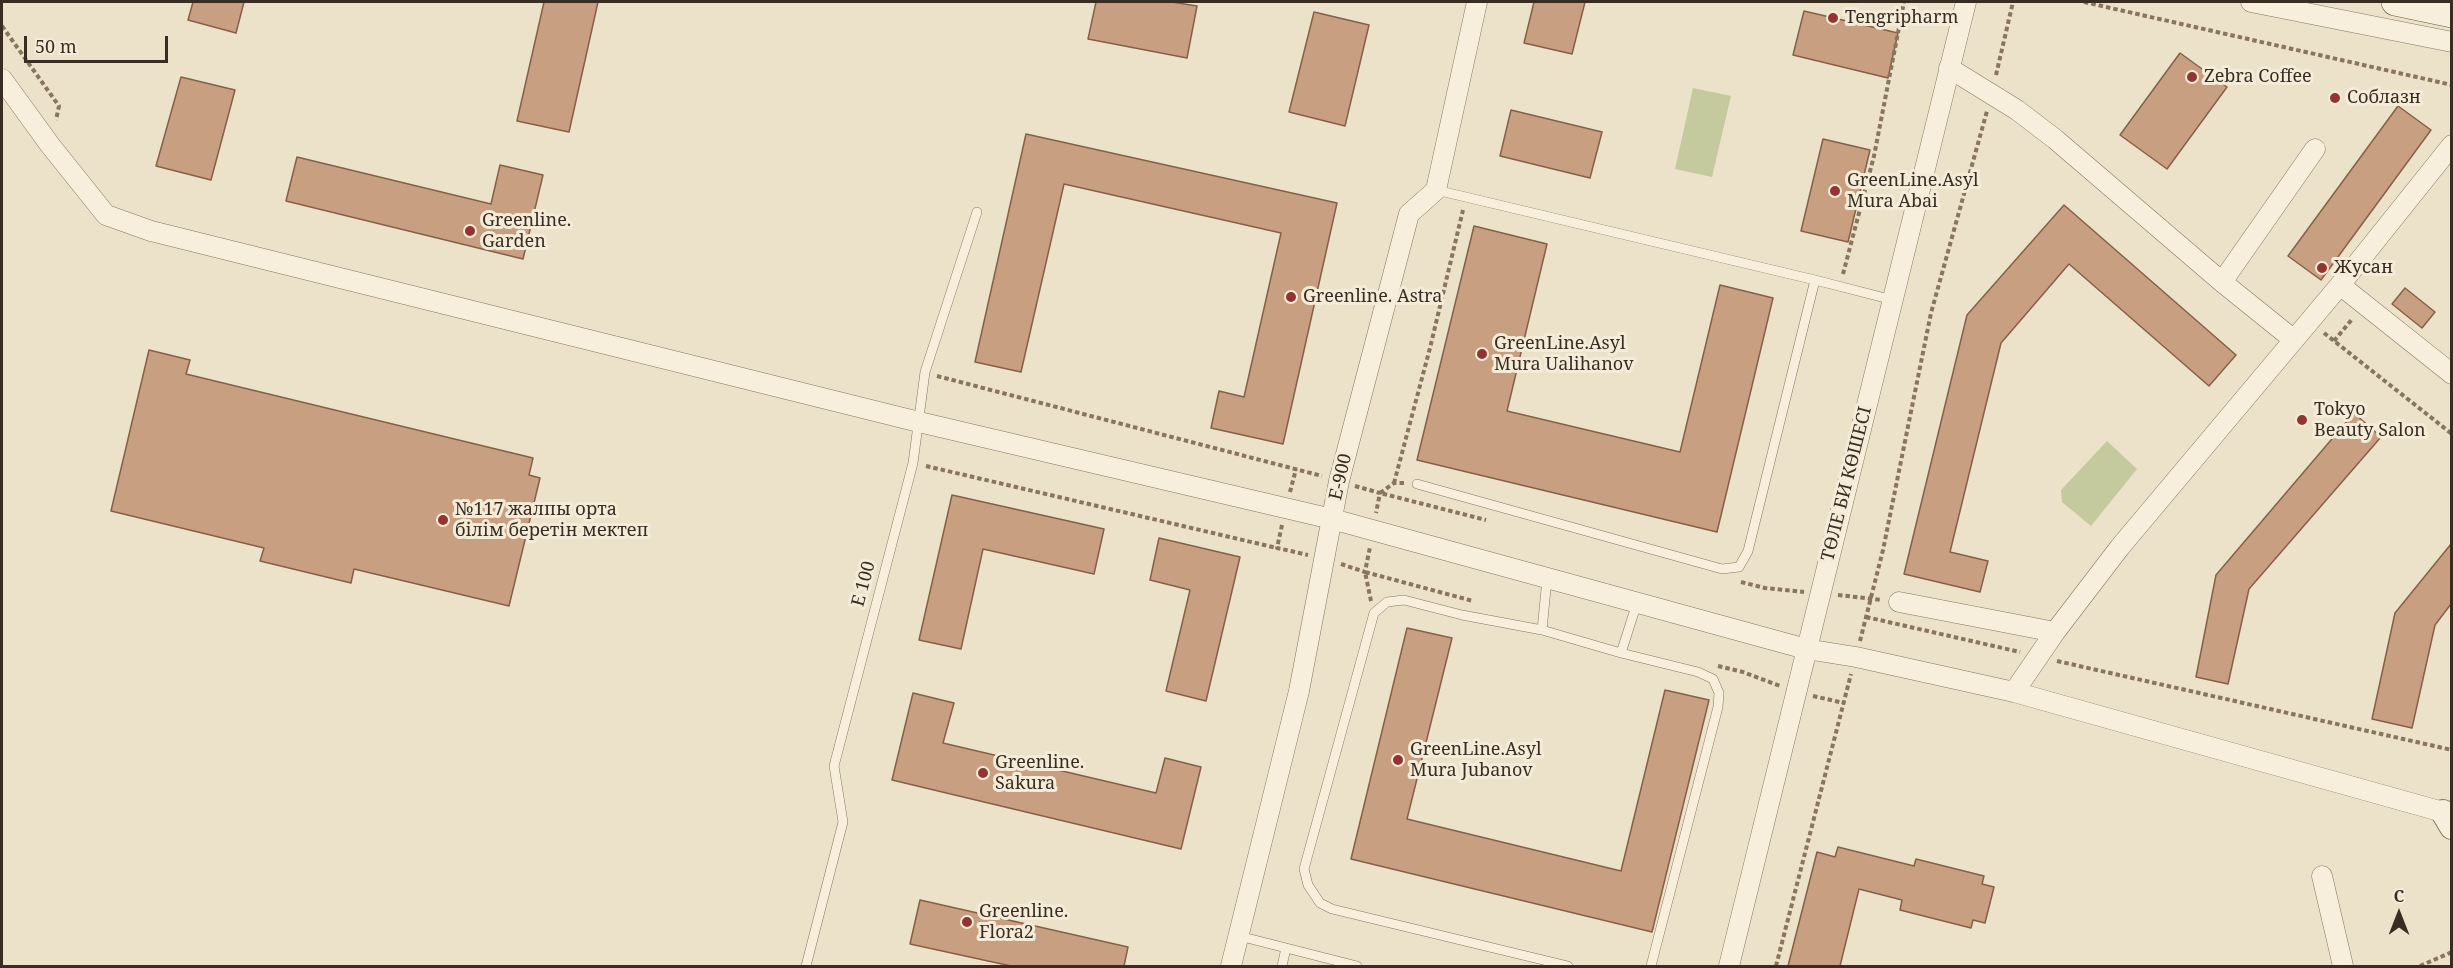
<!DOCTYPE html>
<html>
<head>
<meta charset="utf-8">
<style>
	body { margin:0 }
	#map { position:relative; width:2453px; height:968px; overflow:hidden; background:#ece2c9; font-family:"Noto Serif",serif }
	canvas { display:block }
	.frame { position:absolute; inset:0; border:3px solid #392d21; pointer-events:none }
	.north { position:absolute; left:2369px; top:884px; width:60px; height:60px; -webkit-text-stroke:4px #f4ecd8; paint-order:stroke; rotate:0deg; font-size:16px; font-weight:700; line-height:24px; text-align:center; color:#392d21 }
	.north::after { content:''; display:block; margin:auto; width:21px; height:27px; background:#392d21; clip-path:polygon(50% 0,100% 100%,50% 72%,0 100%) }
	.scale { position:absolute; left:24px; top:36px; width:144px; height:27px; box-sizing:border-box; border:3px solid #392d21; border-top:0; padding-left:8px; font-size:18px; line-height:21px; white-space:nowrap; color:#392d21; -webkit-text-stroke:4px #f4ecd8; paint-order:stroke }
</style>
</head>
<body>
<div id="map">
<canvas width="2453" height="968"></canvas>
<div class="frame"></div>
<div class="north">С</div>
<div class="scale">50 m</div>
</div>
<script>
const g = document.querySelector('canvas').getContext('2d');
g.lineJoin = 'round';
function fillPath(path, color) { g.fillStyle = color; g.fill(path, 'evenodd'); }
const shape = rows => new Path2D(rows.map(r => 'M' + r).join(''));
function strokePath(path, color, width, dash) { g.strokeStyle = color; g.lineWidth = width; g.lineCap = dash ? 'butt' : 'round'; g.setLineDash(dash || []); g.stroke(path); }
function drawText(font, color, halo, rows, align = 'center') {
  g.font = font + ' "Noto Serif",serif'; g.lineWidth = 6; g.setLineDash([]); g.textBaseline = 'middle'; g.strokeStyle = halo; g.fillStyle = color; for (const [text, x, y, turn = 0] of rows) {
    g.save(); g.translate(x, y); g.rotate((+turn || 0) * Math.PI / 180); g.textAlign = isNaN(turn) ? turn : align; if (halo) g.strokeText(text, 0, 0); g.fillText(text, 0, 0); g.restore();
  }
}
const green = shape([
	[1693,88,1731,96,1712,177,1675,169],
	[2107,441,2137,469,2091,526,2062,502,2061,490]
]);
const building = shape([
	[193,2,244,2,236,33,188,20,193,2],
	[544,2,598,2,569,132,517,121,544,2],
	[1096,2,1172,2,1197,6,1187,58,1088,39,1096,2],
	[1534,2,1585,2,1572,54,1524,43,1534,2],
	[1804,11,1898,33,1888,78,1793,55,1804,11],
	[1314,12,1369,25,1345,126,1289,112,1314,12],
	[2180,53,2227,87,2167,169,2120,135,2180,53],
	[181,77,235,90,211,180,156,166,181,77],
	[2398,106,2431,130,2321,280,2288,256,2398,106],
	[1511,110,1602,132,1590,178,1500,156,1511,110],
	[1026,134,1337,203,1283,444,1211,428,1219,391,1244,397,1281,233,1064,184,1021,372,975,362,1026,134],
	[1823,139,1870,150,1848,242,1801,231,1823,139],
	[297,157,491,204,500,165,543,175,523,259,286,201,297,157],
	[2064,205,2236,355,2209,386,2069,264,2001,343,1950,552,1988,561,1980,592,1904,574,1967,315,2064,205],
	[1474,226,1547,244,1507,411,1680,452,1720,285,1773,298,1717,532,1417,460,1474,226],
	[2405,288,2435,312,2422,328,2392,304,2405,288],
	[149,350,190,360,186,374,533,458,529,475,540,478,509,606,354,569,351,583,260,561,264,548,111,511,149,350],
	[2354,413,2381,437,2249,589,2228,684,2196,677,2216,575,2354,413],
	[952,495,1104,529,1094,574,983,549,961,649,919,640,952,495],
	[1159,538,1240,557,1206,701,1166,691,1190,590,1150,580,1159,538],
	[2451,544,2451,604,2435,625,2412,728,2372,719,2395,613,2451,544],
	[1407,628,1452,638,1407,819,1621,871,1665,690,1709,700,1652,932,1351,859,1407,628],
	[913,693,954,703,943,743,1156,793,1165,758,1201,767,1181,849,892,780,913,693],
	[1838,847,1914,866,1916,859,1984,876,1982,884,1994,887,1985,923,1973,920,1971,928,1900,910,1902,900,1859,889,1840,966,1788,966,1817,852,1835,857,1838,847],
	[920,900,1128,947,1124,966,1011,966,910,944,920,900]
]);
const path = shape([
	[2084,2,2452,85],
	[2,26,59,106,56,120],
	[1996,75,2013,2],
	[1843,274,1874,156,1904,2],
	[2324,333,2452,434],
	[2334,341,2353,318],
	[937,376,1322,476],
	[926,466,1277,548],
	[1394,483,1430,348,1463,210],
	[1404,483,1394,483,1380,493,1486,520],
	[1355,486,1380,493,1376,513],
	[1290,492,1296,469],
	[1282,525,1277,548,1308,555],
	[1341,564,1365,572,1370,547],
	[1741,582,1765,588,1804,592],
	[1838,595,1882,600],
	[1371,601,1365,572,1473,601],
	[1866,617,2020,652],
	[1860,641,1883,550,1931,313,1987,111],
	[2057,661,2452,750],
	[1718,666,1743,672,1780,686],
	[1813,696,1844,703],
	[1776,966,1851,674],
	[2420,966,2452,952]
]);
const service = shape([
	[1436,190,1815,280,1893,300],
	[1417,484,1722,569,1739,567,1748,551,1815,280],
	[1542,630,1547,579],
	[1621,653,1637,603],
	[1239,936,1357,966],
	[806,966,843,822,834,766,913,463,925,372,977,212],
	[1282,966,1286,948],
	[1568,966,1332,909,1320,903,1308,885,1304,869,1374,613,1387,602,1404,600,1462,615,1542,630,1621,653,1698,672,1713,679,1719,693,1718,707,1651,966]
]);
const minor = shape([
	[2251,2,2452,42],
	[1949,68,2017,110,2055,139,2222,282,2294,340],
	[2,79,50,145,106,215,151,231,919,422,1332,519,1806,649,1856,657,2014,692,2443,812,2452,817],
	[2222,282,2315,149],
	[2340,285,2452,374],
	[1899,602,2055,632],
	[2014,692,2055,632,2120,547,2340,285,2452,145],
	[2322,876,2343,966],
	[1231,966,1299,691,1339,481,1409,214,1436,190,1477,2],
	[1729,966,1966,2]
]);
const tertiary = shape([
	[2443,812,2452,827]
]);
const secondary = shape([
	[2395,2,2452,14]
]);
const markers = [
	[1833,18,6,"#933432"],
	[2192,77,6,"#933432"],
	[2335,98,6,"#933432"],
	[1835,191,6,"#933432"],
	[470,231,6,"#933432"],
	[2322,268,6,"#933432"],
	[1291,297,6,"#933432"],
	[1482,354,6,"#933432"],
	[2302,420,6,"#933432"],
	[443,520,6,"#933432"],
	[1398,760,6,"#933432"],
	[983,773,6,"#933432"],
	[967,922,6,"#933432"]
];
const poiNames = [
	["Tengripharm",1845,18],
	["Zebra Coffee",2204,77],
	["Соблазн",2347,98],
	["GreenLine.Asyl",1847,181],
	["Mura Abai",1847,202],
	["Greenline.",482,221],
	["Garden",482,242],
	["Жусан",2334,268],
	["Greenline. Astra",1303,297],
	["GreenLine.Asyl",1494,344],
	["Mura Ualihanov",1494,365],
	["Tokyo",2314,410],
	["Beauty Salon",2314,431],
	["№117 жалпы орта",455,510],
	["білім беретін мектеп",455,531],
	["GreenLine.Asyl",1410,750],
	["Mura Jubanov",1410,771],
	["Greenline.",995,763],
	["Sakura",995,784],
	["Greenline.",979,912],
	["Flora2",979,933]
];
const streetNames = [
	["E-900",1341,477,-77],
	["ТӨЛЕ БИ КӨШЕСІ",1847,484,-76],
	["E 100",864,584,-75]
];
fillPath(green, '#c4ca9d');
fillPath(building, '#c8a081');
strokePath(building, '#856046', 1.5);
strokePath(service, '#87755e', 10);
strokePath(minor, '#87755e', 21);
strokePath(tertiary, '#87755e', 26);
strokePath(secondary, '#695641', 28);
strokePath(path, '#87755e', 4, [4.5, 3]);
strokePath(service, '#f7efdc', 9);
strokePath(minor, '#f7efdc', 20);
strokePath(tertiary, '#f7efdc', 24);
strokePath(secondary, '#f7efdc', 27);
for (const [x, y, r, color] of markers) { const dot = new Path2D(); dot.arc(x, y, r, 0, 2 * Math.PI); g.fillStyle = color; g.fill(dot); strokePath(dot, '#f4ecd8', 2); }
drawText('18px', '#392d21', '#f4ecd8', poiNames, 'left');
drawText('18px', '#392d21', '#f4ecd8', streetNames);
</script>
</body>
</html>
